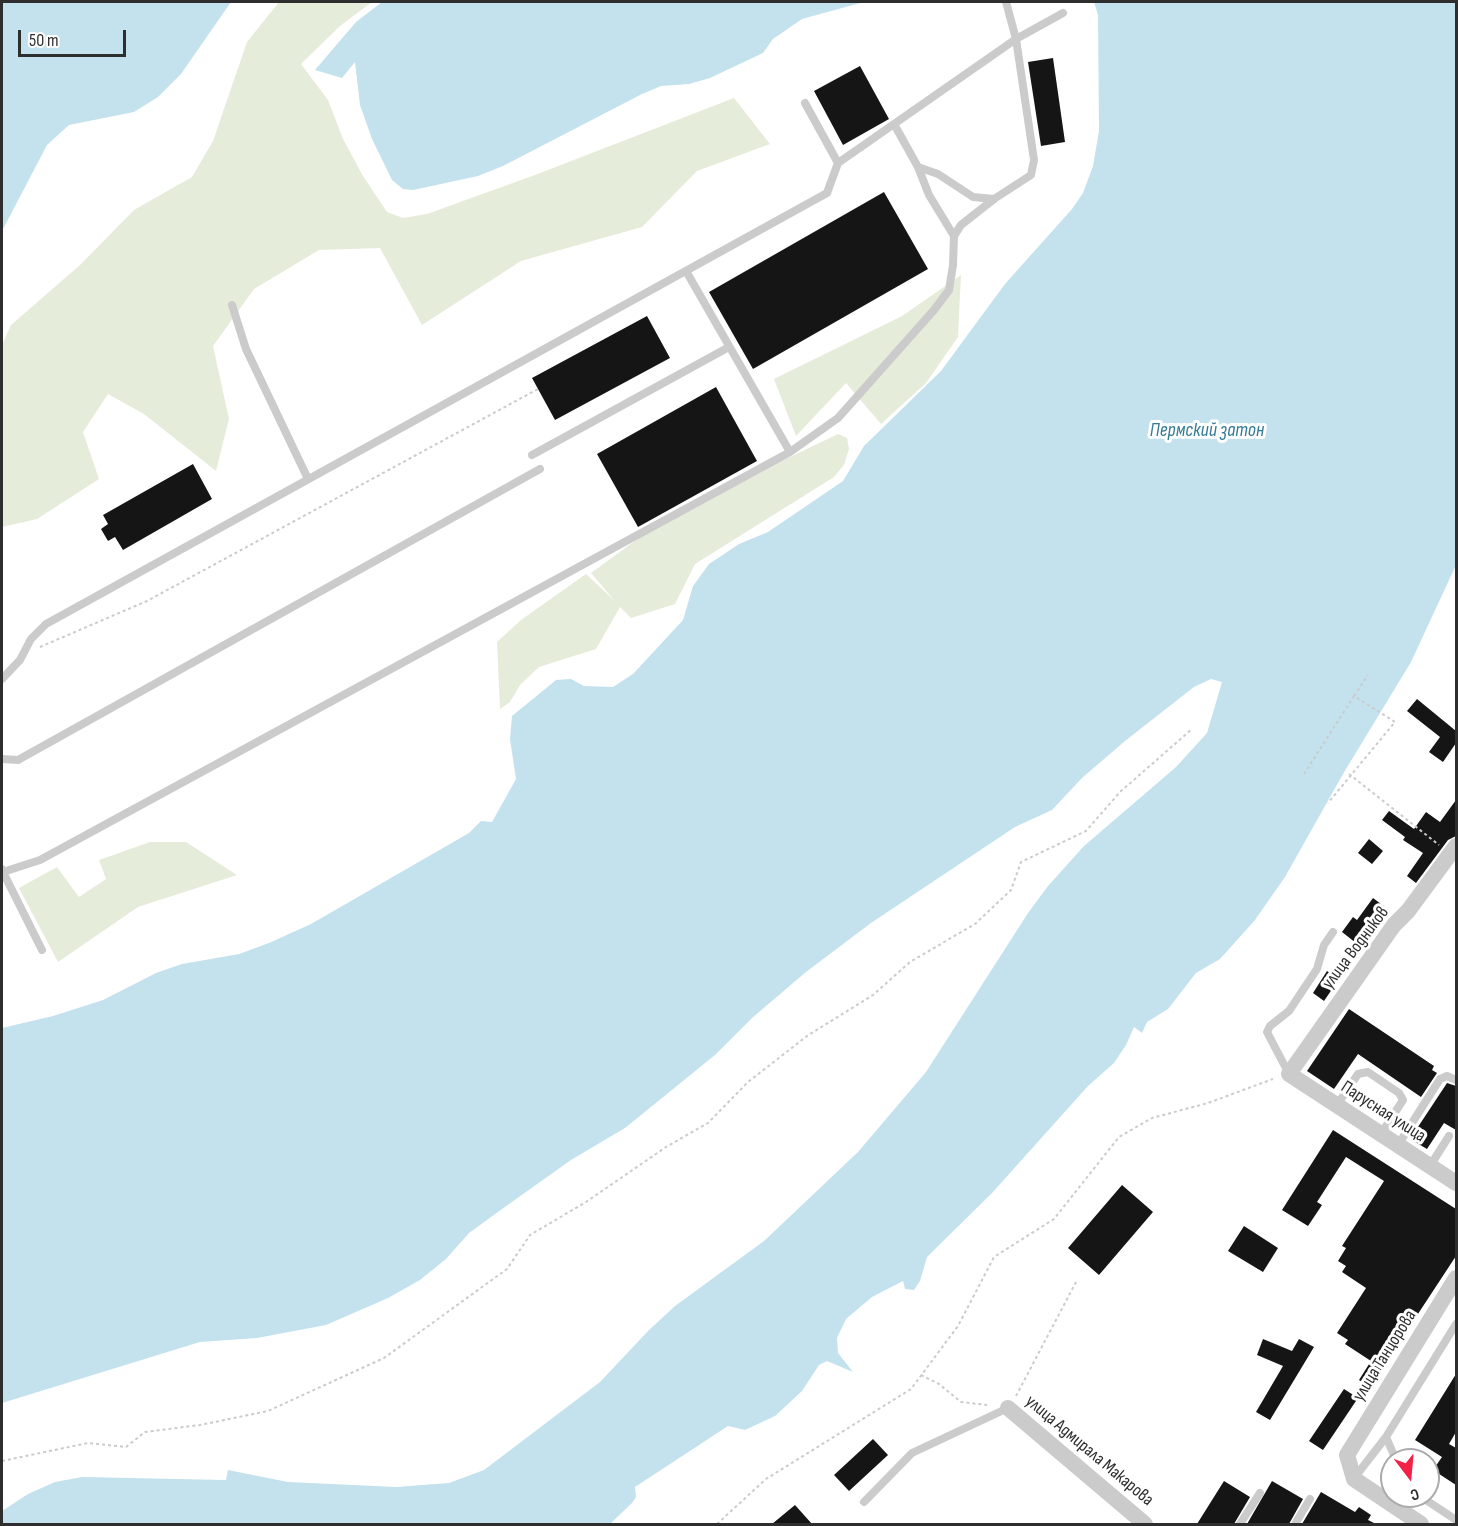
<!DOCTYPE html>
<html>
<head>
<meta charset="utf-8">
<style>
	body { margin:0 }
	#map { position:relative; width:1458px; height:1526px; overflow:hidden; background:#fff; font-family:"Sofia Sans Condensed",sans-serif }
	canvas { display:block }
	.frame { position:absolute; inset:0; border:3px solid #2e2e2e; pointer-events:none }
	.north { position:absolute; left:1380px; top:1448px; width:60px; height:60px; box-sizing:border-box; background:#fff; border:2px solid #ababab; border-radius:50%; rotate:164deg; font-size:16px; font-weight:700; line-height:24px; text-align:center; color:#2e2e2e }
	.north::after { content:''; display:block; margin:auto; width:21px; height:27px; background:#f32147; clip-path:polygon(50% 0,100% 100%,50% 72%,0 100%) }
	.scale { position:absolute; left:18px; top:30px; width:108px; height:27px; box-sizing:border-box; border:3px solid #2e2e2e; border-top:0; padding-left:8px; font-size:18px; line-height:21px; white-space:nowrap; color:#2e2e2e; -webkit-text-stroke:4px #fff; paint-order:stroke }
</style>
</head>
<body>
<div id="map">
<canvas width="1458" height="1526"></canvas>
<div class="frame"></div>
<div class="north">С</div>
<div class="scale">50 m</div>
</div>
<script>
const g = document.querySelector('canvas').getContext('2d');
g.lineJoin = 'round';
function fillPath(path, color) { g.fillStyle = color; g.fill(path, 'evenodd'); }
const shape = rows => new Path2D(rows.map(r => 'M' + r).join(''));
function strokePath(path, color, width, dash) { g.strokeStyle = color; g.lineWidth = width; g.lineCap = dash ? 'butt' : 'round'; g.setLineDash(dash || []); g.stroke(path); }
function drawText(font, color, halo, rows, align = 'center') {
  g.font = font + ' "Sofia Sans Condensed",sans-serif'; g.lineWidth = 6; g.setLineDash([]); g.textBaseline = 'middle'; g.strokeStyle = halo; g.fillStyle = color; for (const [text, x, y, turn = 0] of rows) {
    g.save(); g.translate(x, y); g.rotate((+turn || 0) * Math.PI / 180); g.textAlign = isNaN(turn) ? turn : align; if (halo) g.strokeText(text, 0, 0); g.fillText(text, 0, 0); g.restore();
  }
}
const green = shape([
	[279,2,372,2,340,26,301,64,328,100,343,139,363,176,387,212,403,218,427,214,535,175,734,98,770,144,697,171,642,227,521,261,422,325,380,248,319,250,254,289,213,346,229,419,216,471,144,414,108,394,83,432,99,479,37,519,2,527,2,345,11,325,80,265,134,210,192,177,213,141,247,42],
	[961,275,958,337,926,383,881,424,846,383,796,436,774,379,902,316],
	[838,434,847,438,849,449,844,465,834,477,695,564,675,604,631,618,620,607,596,649,539,667,520,685,510,702,500,709,497,642,521,620,586,574,614,600,591,573,673,513],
	[150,842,186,842,237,875,138,907,58,962,19,888,57,867,79,897,106,879,99,860]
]);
const water = shape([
	[2,2,231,2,181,74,158,97,134,112,69,125,47,145,2,231],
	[382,2,864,2,802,19,773,39,763,53,710,78,689,84,661,86,642,94,503,166,478,176,413,190,403,189,392,180,372,139,360,105,355,62,342,78,315,70,356,22],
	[1094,2,1456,2,1456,565,1411,662,1343,774,1285,877,1255,920,1220,959,1196,973,1168,1009,1147,1022,1142,1033,1134,1027,1126,1045,1114,1063,1088,1086,992,1193,927,1257,920,1281,914,1290,905,1289,903,1281,872,1297,846,1319,837,1338,838,1353,853,1372,827,1361,819,1365,802,1391,775,1416,745,1430,728,1426,635,1487,636,1497,632,1503,610,1524,2,1524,2,1511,28,1494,55,1482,82,1477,226,1480,228,1470,288,1482,396,1487,449,1483,484,1470,600,1382,649,1330,675,1306,764,1241,858,1152,926,1072,1028,913,1048,886,1084,846,1176,767,1207,733,1222,682,1211,679,1194,687,1125,741,1082,778,1052,810,1015,827,871,923,806,972,752,1018,715,1055,625,1128,571,1160,502,1209,469,1233,446,1259,420,1280,388,1298,326,1325,257,1338,200,1342,2,1403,2,1028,53,1016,103,1000,156,973,182,964,239,954,269,943,311,924,469,833,481,821,492,822,516,779,510,739,512,716,556,680,571,679,584,686,613,687,633,674,683,620,693,586,709,564,739,544,768,532,843,481,864,446,941,371,1005,284,1072,209,1083,193,1093,166,1099,131,1098,15]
]);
const building = shape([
	[1053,58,1065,142,1041,146,1028,62],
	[860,66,889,119,843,145,814,91],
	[884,192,928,269,753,369,709,292],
	[647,316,670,358,555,420,532,378],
	[716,387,757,461,638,527,597,454],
	[193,464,212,499,123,550,115,537,108,541,101,529,108,524,103,515],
	[1417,699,1456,731,1456,743,1443,762,1429,752,1440,737,1407,711],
	[1456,800,1456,836,1448,840,1416,883,1407,876,1423,853,1403,840,1405,837,1382,820,1389,811,1414,829,1426,812,1440,822],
	[1369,839,1383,851,1372,864,1358,853],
	[1373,898,1389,910,1377,928,1371,924,1356,943,1342,932,1353,917,1357,920],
	[1327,971,1339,979,1324,1001,1313,993],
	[1349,1009,1434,1066,1432,1070,1437,1073,1421,1097,1358,1054,1334,1089,1307,1071],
	[1447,1083,1456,1086,1456,1130,1444,1123,1427,1149,1410,1139],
	[1333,1130,1456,1209,1456,1256,1370,1387,1359,1380,1371,1361,1345,1344,1348,1340,1337,1333,1366,1288,1342,1272,1346,1266,1338,1261,1346,1248,1342,1246,1384,1181,1346,1157,1317,1202,1322,1205,1308,1226,1282,1210],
	[1122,1185,1153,1212,1099,1275,1068,1248],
	[1244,1226,1278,1248,1263,1272,1228,1251],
	[1263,1339,1292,1351,1299,1339,1314,1347,1270,1420,1256,1412,1283,1366,1257,1355],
	[1456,1374,1456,1432,1449,1444,1456,1448,1456,1485,1433,1470,1442,1457,1415,1440],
	[1344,1389,1358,1398,1323,1450,1309,1441],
	[873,1439,888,1455,849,1491,834,1475],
	[1224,1481,1250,1497,1234,1524,1197,1524],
	[1272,1481,1303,1499,1289,1524,1247,1524],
	[1321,1492,1355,1512,1359,1507,1371,1515,1368,1520,1376,1524,1302,1524],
	[795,1505,812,1524,772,1524]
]);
const path = shape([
	[40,647,147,601,538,389],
	[1354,696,1368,675],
	[1304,774,1354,696,1395,722,1328,803],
	[1349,774,1439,845],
	[921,1375,939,1384,961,1402,987,1405],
	[1016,1396,1076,1282],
	[2,1461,88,1443,126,1447,145,1432,200,1425,268,1411,384,1358,507,1269,530,1235,586,1202,666,1147,708,1123,748,1082,807,1036,873,995,910,962,975,924,1011,890,1021,862,1086,831,1120,792,1192,729],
	[717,1524,766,1479,911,1389,958,1326,994,1257,1054,1219,1119,1137,1152,1118,1208,1103,1273,1079]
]);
const service = shape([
	[805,103,838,163],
	[894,124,918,167,929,195,954,236],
	[918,167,938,174,973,197,994,199],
	[686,271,790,452],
	[232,305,246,349,308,479],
	[532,455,729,347],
	[2,679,20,660,31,639,46,624,827,193,838,163,1016,39,1063,13],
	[2,759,18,760,540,469],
	[2,869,3,872,40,860,790,452,838,418,934,310,949,290,953,265,954,236,961,225,994,199,1031,175,1034,160,1016,39,1006,2],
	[3,872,42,950],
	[1289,1074,1267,1032,1270,1026,1289,1011,1317,969,1324,945,1333,932],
	[1337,1105,1358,1074,1368,1072,1399,1093,1403,1100,1381,1134],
	[1398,1145,1440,1079,1447,1076,1456,1080],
	[1430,1166,1449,1136],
	[1396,1460,1386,1437,1456,1324],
	[1355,1477,1386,1437],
	[1420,1496,1456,1520],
	[864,1502,912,1453,1008,1408],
	[1240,1524,1260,1493],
	[1295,1524,1310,1499]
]);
const minor = shape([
	[1456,846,1408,911,1394,925,1289,1074,1456,1183],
	[1008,1408,1145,1524],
	[1421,1524,1354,1479,1347,1455,1456,1278]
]);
const streetNames = [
	["улица Водников",1356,948,-53],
	["Парусная улица",1383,1112,33],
	["улица Танцорова",1385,1356,-58],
	["улица Адмирала Макарова",1089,1451,40]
];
const waterNames = [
	["Пермский затон",1207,431]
];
fillPath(green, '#e6ecda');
fillPath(water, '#c4e2ee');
fillPath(building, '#151515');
strokePath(path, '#cbcbcb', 2, [3, 3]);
strokePath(service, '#cbcbcb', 8);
strokePath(minor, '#cbcbcb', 16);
drawText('18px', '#2e2e2e', '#fff', streetNames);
drawText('italic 20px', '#357b96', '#fff', waterNames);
</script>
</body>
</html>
